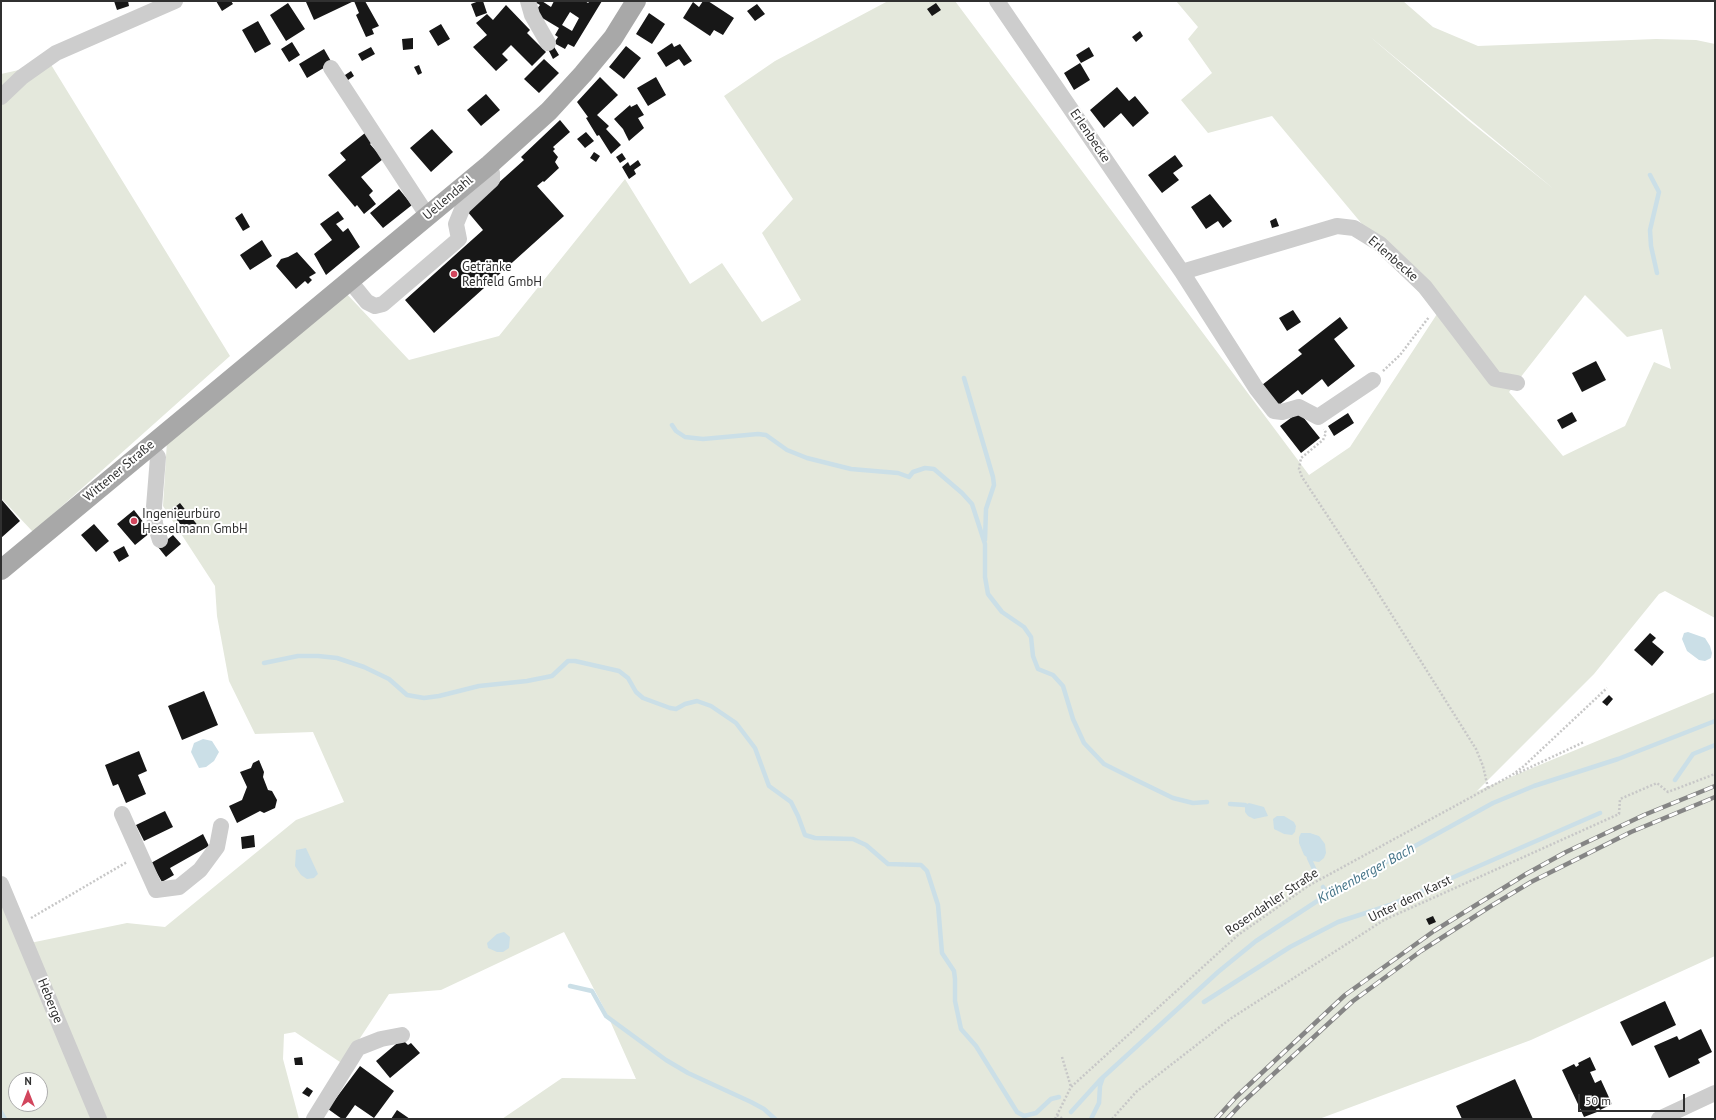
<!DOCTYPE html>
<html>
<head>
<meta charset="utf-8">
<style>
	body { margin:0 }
	#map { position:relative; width:1716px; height:1120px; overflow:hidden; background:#fff; font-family:"PT Sans",sans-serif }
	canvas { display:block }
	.frame { position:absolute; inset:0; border:2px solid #303030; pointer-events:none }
	.north { position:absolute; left:8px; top:1072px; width:40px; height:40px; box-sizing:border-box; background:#fff; border:1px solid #acacac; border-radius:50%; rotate:0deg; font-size:11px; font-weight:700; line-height:16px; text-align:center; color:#303030 }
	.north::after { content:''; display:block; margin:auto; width:14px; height:18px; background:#d2465d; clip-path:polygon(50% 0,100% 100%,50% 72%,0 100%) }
	.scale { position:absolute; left:1578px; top:1094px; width:107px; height:18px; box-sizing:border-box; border:2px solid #303030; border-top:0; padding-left:5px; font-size:12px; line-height:14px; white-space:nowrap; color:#303030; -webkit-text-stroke:3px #fff; paint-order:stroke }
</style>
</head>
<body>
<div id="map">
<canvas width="1716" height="1120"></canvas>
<div class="frame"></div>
<div class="north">N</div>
<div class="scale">50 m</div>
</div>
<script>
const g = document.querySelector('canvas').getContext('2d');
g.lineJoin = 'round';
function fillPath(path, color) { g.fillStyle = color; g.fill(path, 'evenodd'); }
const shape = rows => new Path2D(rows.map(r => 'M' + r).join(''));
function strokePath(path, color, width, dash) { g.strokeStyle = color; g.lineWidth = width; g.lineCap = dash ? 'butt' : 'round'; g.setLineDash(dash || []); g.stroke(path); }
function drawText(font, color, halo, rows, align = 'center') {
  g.font = font + ' "PT Sans",sans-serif'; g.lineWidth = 4; g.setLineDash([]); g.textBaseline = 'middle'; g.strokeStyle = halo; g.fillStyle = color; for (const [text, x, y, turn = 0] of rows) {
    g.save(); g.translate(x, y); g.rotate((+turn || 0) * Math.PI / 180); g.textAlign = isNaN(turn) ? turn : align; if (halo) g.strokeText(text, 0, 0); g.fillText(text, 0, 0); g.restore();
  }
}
const green = shape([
	[888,1,955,1,1309,475,1350,447,1437,314,1272,116,1208,133,1181,100,1212,73,1188,39,1198,27,1176,1,1403,1,1433,27,1478,46,1656,39,1696,40,1715,44,1715,618,1665,591,1659,594,1594,674,1477,791,1715,692,1715,956,1531,1040,1319,1119,502,1119,562,1078,636,1079,607,1014,564,932,441,990,389,994,343,1064,295,1032,284,1034,283,1059,299,1119,1,1119,1,902,30,943,127,923,165,927,296,820,344,802,313,732,255,734,229,681,217,616,215,586,163,506,167,441,344,291,409,360,499,336,625,179,690,284,722,263,762,322,801,300,762,233,793,199,724,96,775,61],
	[1368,35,1555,190,1469,121],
	[1585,295,1627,337,1662,329,1671,369,1654,362,1625,426,1563,456,1509,392],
	[16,1080,40,1080,40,1104,16,1104],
	[50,63,230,356,33,532,1,498,1,74]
]);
const water = shape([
	[1688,632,1705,638,1710,646,1712,653,1711,658,1705,661,1699,660,1687,651,1682,639,1684,633],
	[203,739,212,741,219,752,214,761,206,767,199,768,191,752,194,743],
	[1249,803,1264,807,1268,816,1254,819,1248,816,1245,812,1245,805],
	[1277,816,1284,816,1294,822,1296,826,1295,832,1292,835,1284,834,1274,829,1273,819],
	[1301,833,1310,833,1319,836,1325,844,1326,853,1324,858,1319,862,1312,861,1304,855,1299,843,1299,837],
	[306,848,318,874,314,878,307,879,301,875,295,866,296,850],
	[504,932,510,937,509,948,503,952,497,952,488,948,487,943,497,934]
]);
const stream = shape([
	[1650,175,1659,192,1650,230,1651,246,1657,273],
	[964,378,993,477,994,485,986,509,985,540],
	[672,425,676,431,685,437,703,439,758,434,766,435,787,450,807,458,851,469,898,473,909,477,913,472,925,468,934,469,962,493,972,504,985,544,985,577,988,594,1002,612,1024,627,1031,637,1033,656,1038,669,1053,675,1063,686,1073,719,1084,743,1104,764,1136,780,1173,798,1193,803,1207,802],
	[264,663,298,656,318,656,337,658,364,667,389,679,407,695,424,698,439,696,479,686,527,681,552,676,568,661,575,661,619,671,628,678,636,692,643,698,670,708,676,709,685,704,697,701,711,706,736,723,755,748,769,786,791,802,798,816,805,835,815,838,853,839,866,845,888,864,921,865,927,871,938,905,942,953,954,971,955,979,955,1001,961,1029,976,1046,1017,1112,1024,1116,1036,1113,1051,1099,1059,1097],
	[1675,780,1693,754,1715,745],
	[1230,804,1245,805],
	[1309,858,1316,873],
	[1323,887,1328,894],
	[570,986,592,991,606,1016,666,1060,688,1073,751,1102,764,1109,775,1119],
	[1204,1002,1290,947,1338,922,1390,905,1600,813],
	[1,1112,5,1119],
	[1071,1112,1100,1080,1218,972,1256,941,1328,894,1493,803,1534,786,1618,759,1715,721],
	[1091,1119,1099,1103,1100,1086,1103,1077]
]);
const building = shape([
	[114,1,128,1,129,6,117,10],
	[216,1,231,1,233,4,222,11],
	[308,1,365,1,379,26,372,29,374,34,366,37,356,15,359,13,354,1,314,20,306,2],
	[479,1,483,1,487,13,476,17,471,4],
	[533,1,542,1,551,7,554,1,585,1,588,3,590,1,602,1,574,47,568,44,565,49,554,43,558,37,555,35,559,28,534,13,540,5],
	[570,12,579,18,572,31,562,25],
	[703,1,708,1,734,18,723,35,714,30,710,36,683,18,693,2,699,7],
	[288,3,305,29,286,41,270,15],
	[936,3,941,10,932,16,927,9],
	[757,4,765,14,755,21,747,11],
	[506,5,530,30,527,33,546,52,532,66,511,45,502,54,508,60,496,71,473,47,487,35,476,23,487,14,493,20],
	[649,13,665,24,652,44,636,34],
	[258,21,271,44,255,53,242,30],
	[441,24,450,39,438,46,429,31],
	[1140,31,1143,36,1136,42,1132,37],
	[413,38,413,49,403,50,402,39],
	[292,42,300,55,289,62,281,49],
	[672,43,674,47,680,44,692,61,684,66,679,59,666,67,657,53],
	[553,45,559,55,553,59,548,49],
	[626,46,641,58,624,79,609,67],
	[371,47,375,54,362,61,358,54],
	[1089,47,1094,56,1081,63,1076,55],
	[324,49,332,63,307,78,299,64],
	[544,59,559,73,539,93,524,79],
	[1080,63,1090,80,1074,90,1064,73],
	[419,65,422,73,418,75,414,67],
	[351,71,354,76,345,82,342,77],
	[600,77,618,95,597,115,609,126,606,129,621,145,611,154,599,135,597,136,586,118,588,117,577,102],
	[656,77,666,95,648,106,637,88],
	[1117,87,1129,101,1135,96,1149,113,1133,127,1121,113,1104,128,1090,110],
	[486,94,500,110,481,126,467,110],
	[637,104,644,115,638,118,644,128,629,141,623,129,614,119,630,105,631,107],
	[560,120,570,132,553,147,555,149,553,151,558,157,555,162,559,168,544,182,543,181,537,186,564,216,434,333,405,300,483,230,467,211,524,160,521,157],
	[432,129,453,152,431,172,410,148],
	[586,132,594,141,585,148,577,139],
	[365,133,372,142,370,144,383,159,361,177,373,191,369,195,376,204,364,214,357,205,355,207,328,175,346,160,340,153],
	[594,152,600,156,596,162,590,158],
	[622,153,626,159,620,163,616,157],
	[1175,155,1183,166,1173,173,1179,180,1162,193,1148,175],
	[638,160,641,165,634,170,636,174,629,179,622,167,628,162,630,166],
	[399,189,412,205,383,228,370,213],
	[1210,194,1232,221,1223,228,1218,221,1206,229,1191,207],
	[338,211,344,219,336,224,343,232,348,228,360,247,326,275,314,254,332,240,320,224],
	[242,213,250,227,243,231,235,218],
	[1276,218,1279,226,1272,228,1270,221],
	[262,240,272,256,250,270,240,255],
	[297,252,316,273,309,277,312,280,308,284,305,281,296,289,276,266,281,259,288,257],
	[1293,310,1301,322,1287,331,1279,318],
	[1340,317,1348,328,1334,339,1355,366,1328,387,1322,379,1302,395,1298,390,1279,405,1262,385,1302,354,1298,350],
	[1596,361,1606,380,1582,392,1572,373],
	[1299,412,1320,438,1301,453,1280,426],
	[1572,412,1577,421,1562,429,1557,420],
	[1348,413,1354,423,1334,436,1328,426],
	[1,499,20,521,1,538],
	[180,503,199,527,188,534,170,511],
	[134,510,151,532,135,545,117,524],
	[94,524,109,541,96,552,81,535],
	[173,535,181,544,166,557,158,547],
	[124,546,129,556,119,562,113,552],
	[1650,633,1656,638,1652,642,1664,652,1652,666,1634,650],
	[204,691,218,725,182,740,168,706],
	[1609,695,1613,699,1607,706,1602,702],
	[139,751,147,771,138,775,146,794,126,803,118,784,113,786,105,765],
	[259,760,264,772,263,777,268,790,272,791,277,800,275,808,264,813,260,811,237,823,229,806,242,800,247,787,240,772,251,768,253,763],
	[165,811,173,827,144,841,136,825],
	[203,834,209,846,170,868,174,875,162,882,151,863],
	[254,835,255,847,242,849,241,837],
	[1433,916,1436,922,1429,925,1426,919],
	[1665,1001,1676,1025,1632,1046,1620,1022],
	[1701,1029,1712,1052,1698,1059,1700,1063,1669,1078,1654,1046,1677,1036,1679,1040],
	[402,1039,408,1045,411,1043,420,1053,390,1078,376,1061],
	[302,1057,303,1065,295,1065,294,1058],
	[1590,1057,1596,1070,1590,1072,1595,1083,1601,1080,1612,1104,1600,1110,1599,1108,1596,1109,1597,1112,1584,1117,1562,1070,1574,1064,1576,1067,1579,1065,1578,1063],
	[360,1066,394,1091,374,1118,355,1105,345,1119,342,1119,328,1109],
	[1515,1079,1533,1119,1462,1119,1456,1106],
	[307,1087,313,1091,309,1097,302,1093],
	[397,1110,410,1119,391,1119]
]);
const path = shape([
	[1383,371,1400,355,1429,317],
	[1516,774,1584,742],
	[1488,788,1512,775,1524,766,1607,688],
	[31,918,127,862],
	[1062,1057,1071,1087],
	[1057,1115,1063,1119],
	[1055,1119,1071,1087,1238,935,1308,886,1488,788,1483,766,1476,749,1373,585,1302,477,1299,469,1301,458,1323,440,1326,433,1324,429],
	[1112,1119,1136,1092,1230,1019,1384,920,1619,814,1620,799,1657,783,1668,792,1715,774]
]);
const minor = shape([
	[528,1,532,15,548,43],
	[997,1,1182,272,1256,388,1274,411,1282,412,1299,407,1318,417,1373,380],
	[331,68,427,215],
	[1,97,22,77,56,53,175,1],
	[1182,272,1337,226,1354,228,1380,244,1425,287,1495,379,1517,383],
	[349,280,367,302,375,306,383,304,459,239,456,224,463,207,492,180,492,173,489,165],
	[149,446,158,457,154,507,155,524,160,540],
	[122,814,156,890,179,887,200,870,217,847,221,826],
	[1,884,99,1119],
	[314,1119,358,1048,381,1039,402,1035],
	[1659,1119,1715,1093]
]);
const major = shape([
	[1,570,489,165,549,111,583,74,613,38,636,1]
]);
const rail = shape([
	[1216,1119,1236,1097,1345,995,1434,931,1526,874,1566,852,1644,815,1715,786],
	[1227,1119,1242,1103,1353,1001,1421,951,1491,906,1531,882,1631,832,1715,797]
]);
const markers = [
	[454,274,4,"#d2465d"],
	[134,521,4,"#d2465d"]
];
const streetNames = [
	["Erlenbecke",1090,136,56],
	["Uellendahl",448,198,-40],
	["Erlenbecke",1393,259,41],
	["Wittener Straße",119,471,-40],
	["Unter dem Karst",1410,899,-26],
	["Rosendahler Straße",1272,902,-34],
	["Heberge",50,1001,68]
];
const poiNames = [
	["Getränke",462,267],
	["Rehfeld GmbH",462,282],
	["Ingenieurbüro",142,514],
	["Hesselmann GmbH",142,529]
];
const waterNames = [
	["Krähenberger Bach",1366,874,-29]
];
fillPath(green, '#e4e8dc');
fillPath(water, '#cbdfe7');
strokePath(stream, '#cbdfe7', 4.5);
fillPath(building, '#171717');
strokePath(path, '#c7c7c7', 2.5, [2, 2]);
strokePath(minor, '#cdcdcd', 16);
strokePath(major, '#a8a8a8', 20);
strokePath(rail, '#858585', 4.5);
strokePath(rail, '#fff', 3, [9]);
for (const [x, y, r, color] of markers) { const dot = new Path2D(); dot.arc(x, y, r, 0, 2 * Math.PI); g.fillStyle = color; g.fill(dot); strokePath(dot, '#fff', 1.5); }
drawText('13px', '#303030', '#fff', streetNames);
drawText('13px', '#303030', '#fff', poiNames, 'left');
drawText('italic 14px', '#467589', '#fff', waterNames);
</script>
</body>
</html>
